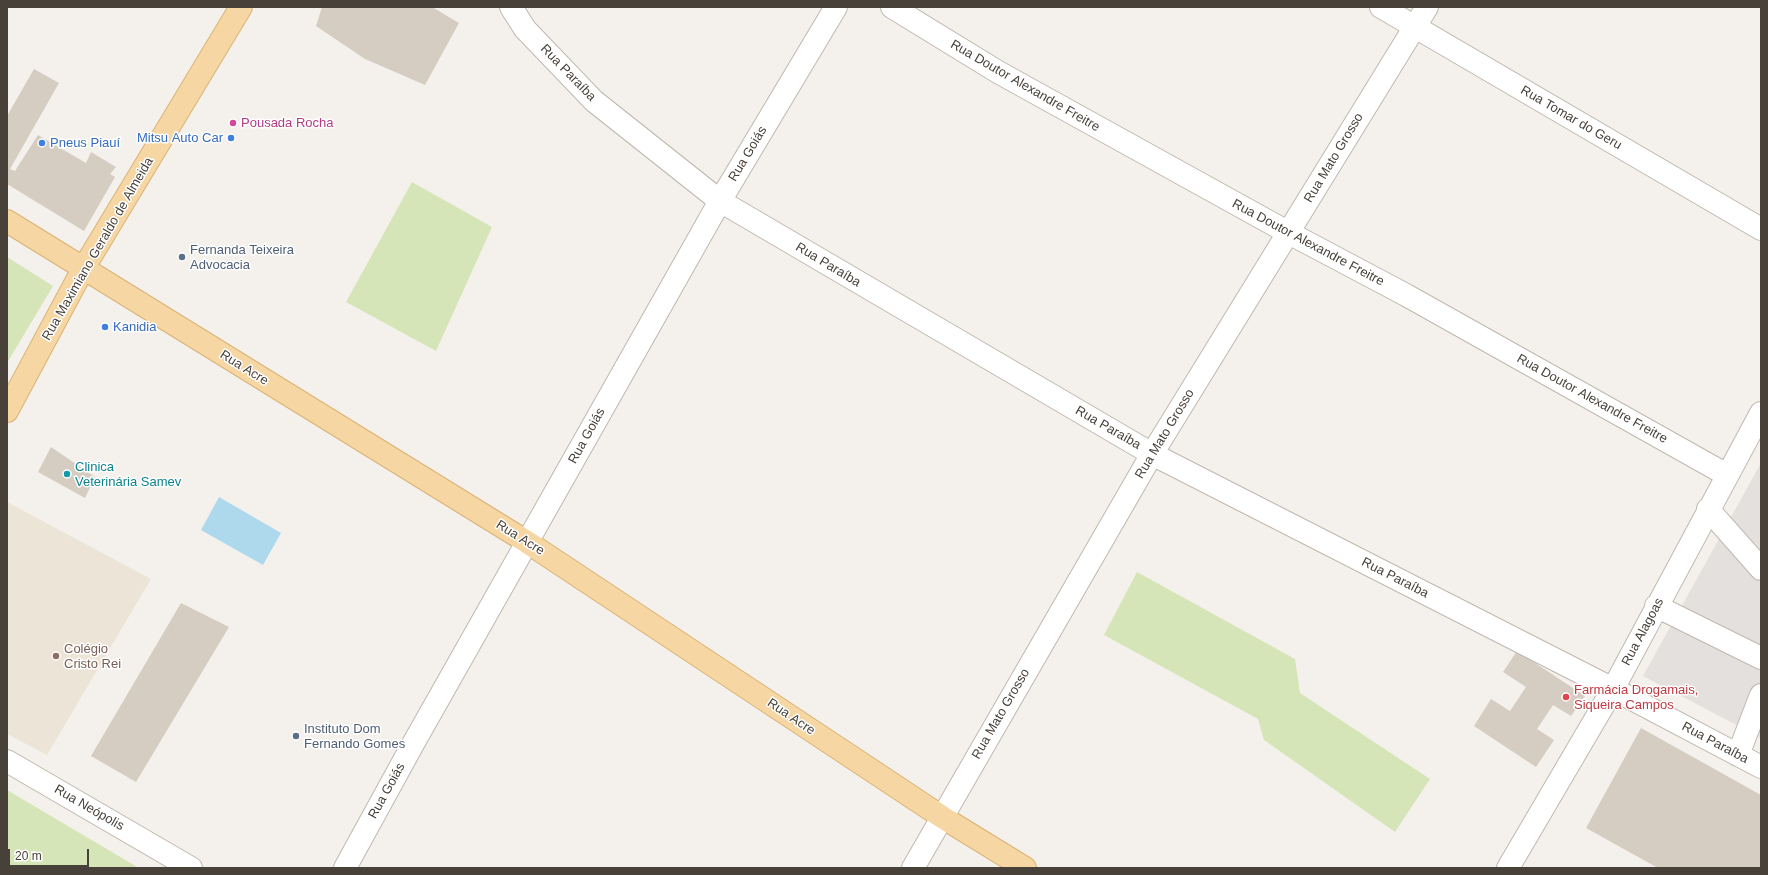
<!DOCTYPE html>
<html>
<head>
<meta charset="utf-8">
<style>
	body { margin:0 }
	#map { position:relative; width:1768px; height:875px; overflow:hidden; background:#f4f1ec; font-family:Arial,sans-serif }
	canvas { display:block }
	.frame { position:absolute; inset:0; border:8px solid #48413a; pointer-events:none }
	.scale { position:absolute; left:8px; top:849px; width:81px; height:18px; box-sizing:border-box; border:2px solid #48413a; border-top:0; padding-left:5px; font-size:12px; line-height:14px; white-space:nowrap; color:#48413a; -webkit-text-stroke:3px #fff; paint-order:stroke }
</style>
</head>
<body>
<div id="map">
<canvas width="1768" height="875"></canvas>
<div class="frame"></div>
<div class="scale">20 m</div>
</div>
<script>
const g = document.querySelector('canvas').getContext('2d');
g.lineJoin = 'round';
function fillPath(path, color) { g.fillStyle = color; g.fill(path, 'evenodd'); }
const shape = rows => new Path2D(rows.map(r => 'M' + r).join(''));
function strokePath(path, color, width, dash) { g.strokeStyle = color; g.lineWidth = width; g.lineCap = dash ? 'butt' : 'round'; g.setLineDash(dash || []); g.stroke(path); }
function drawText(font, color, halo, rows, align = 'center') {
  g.font = font + ' Arial,sans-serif'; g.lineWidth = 3; g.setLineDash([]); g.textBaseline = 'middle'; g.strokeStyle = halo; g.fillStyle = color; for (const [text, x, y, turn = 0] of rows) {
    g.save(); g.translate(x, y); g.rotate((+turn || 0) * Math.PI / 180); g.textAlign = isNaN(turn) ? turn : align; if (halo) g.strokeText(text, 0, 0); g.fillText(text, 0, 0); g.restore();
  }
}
const industrial = shape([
	[1761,463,1761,738,1643,676]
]);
const education = shape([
	[7,502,151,579,47,755,7,734]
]);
const green = shape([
	[412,182,492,227,436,351,346,302],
	[7,257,53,286,7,363],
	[1137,572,1295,659,1300,693,1430,779,1395,832,1264,740,1258,719,1104,635],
	[7,790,139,868,7,868]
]);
const water = shape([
	[219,497,281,533,263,565,201,530]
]);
const building = shape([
	[322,7,432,7,459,23,425,85,365,59,316,26],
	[34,69,59,83,10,169,15,171,38,135,86,163,91,152,116,167,110,174,115,177,84,231,7,184,7,116],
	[51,447,95,477,85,498,38,472],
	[181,603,229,627,136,782,91,756],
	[1517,651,1585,696,1571,716,1553,705,1537,729,1554,740,1536,767,1474,726,1491,699,1510,711,1526,687,1503,672],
	[1641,728,1761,795,1761,868,1658,868,1586,828]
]);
const minor = shape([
	[511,7,525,29,594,101,720,201,1152,454,1613,689,1761,767],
	[892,7,998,72,1289,233,1406,295,1727,475],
	[1381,7,1761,229],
	[1708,509,1761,569],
	[1656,606,1761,658],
	[1738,755,1761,695],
	[7,761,191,868],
	[345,868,413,744,720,201,836,7],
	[913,868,1152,454,1427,7],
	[1508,868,1613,689,1761,413]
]);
const major = shape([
	[7,221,527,542,942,817,1025,868],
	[7,411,83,269,241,7]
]);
const markers = [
	[233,123,4,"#d1479c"],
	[231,138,4,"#3f7fe0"],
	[42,143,4,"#3f7fe0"],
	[182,257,4,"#5c6f8a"],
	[105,327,4,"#3f7fe0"],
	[67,474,4,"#0f9aa8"],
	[56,656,4,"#8d6e63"],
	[1566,697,4,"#e0444e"],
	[296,736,4,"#5c6f8a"]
];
const streetNames = [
	["Rua Paraíba",568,73,46],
	["Rua Doutor Alexandre Freitre",1025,86,30],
	["Rua Tomar do Geru",1571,118,30],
	["Rua Goiás",748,154,-59],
	["Rua Mato Grosso",1334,158,-59],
	["Rua Doutor Alexandre Freitre",1308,243,28],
	["Rua Maximiano Geraldo de Almeida",98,249,-60],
	["Rua Paraíba",828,265,31],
	["Rua Acre",244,368,32],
	["Rua Doutor Alexandre Freitre",1592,399,29],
	["Rua Paraíba",1108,428,30],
	["Rua Mato Grosso",1165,434,-59],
	["Rua Goiás",587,436,-61],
	["Rua Acre",520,538,32],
	["Rua Paraíba",1395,578,27],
	["Rua Alagoas",1643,632,-62],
	["Rua Mato Grosso",1001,714,-60],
	["Rua Acre",791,717,34],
	["Rua Paraíba",1715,743,28],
	["Rua Goiás",387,791,-61],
	["Rua Neópolis",89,808,30]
];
const hotelNames = [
	["Pousada Rocha",241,123]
];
const shopNames = [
	["Mitsu Auto Car",223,138,"right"],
	["Pneus Piauí",50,143],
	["Kanidia",113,327]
];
const serviceNames = [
	["Fernanda Teixeira",190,250],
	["Advocacia",190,265],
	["Instituto Dom",304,729],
	["Fernando Gomes",304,744]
];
const cultureNames = [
	["Clinica",75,467],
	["Veterinária Samev",75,482]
];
const educationNames = [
	["Colégio",64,649],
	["Cristo Rei",64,664]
];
const healthNames = [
	["Farmácia Drogamais,",1574,690],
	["Siqueira Campos",1574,705]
];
fillPath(industrial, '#e4e0dd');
fillPath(education, '#ece4d7');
fillPath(green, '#d5e5b8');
fillPath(water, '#aed8eb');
fillPath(building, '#d5ccc2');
strokePath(minor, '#bfb8af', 24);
strokePath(major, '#dab274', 24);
strokePath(minor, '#fff', 22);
strokePath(major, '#f6d7a3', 22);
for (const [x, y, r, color] of markers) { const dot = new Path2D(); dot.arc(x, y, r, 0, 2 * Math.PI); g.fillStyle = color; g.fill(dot); strokePath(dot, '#fff', 1.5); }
drawText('13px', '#48413a', '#fff', streetNames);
drawText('13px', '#b23c85', '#fff', hotelNames, 'left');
drawText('13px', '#366cbe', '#fff', shopNames, 'left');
drawText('13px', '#4e5e75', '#fff', serviceNames, 'left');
drawText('13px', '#0d838f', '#fff', cultureNames, 'left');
drawText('13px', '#785e54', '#fff', educationNames, 'left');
drawText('13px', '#be3a42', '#fff', healthNames, 'left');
</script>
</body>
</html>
